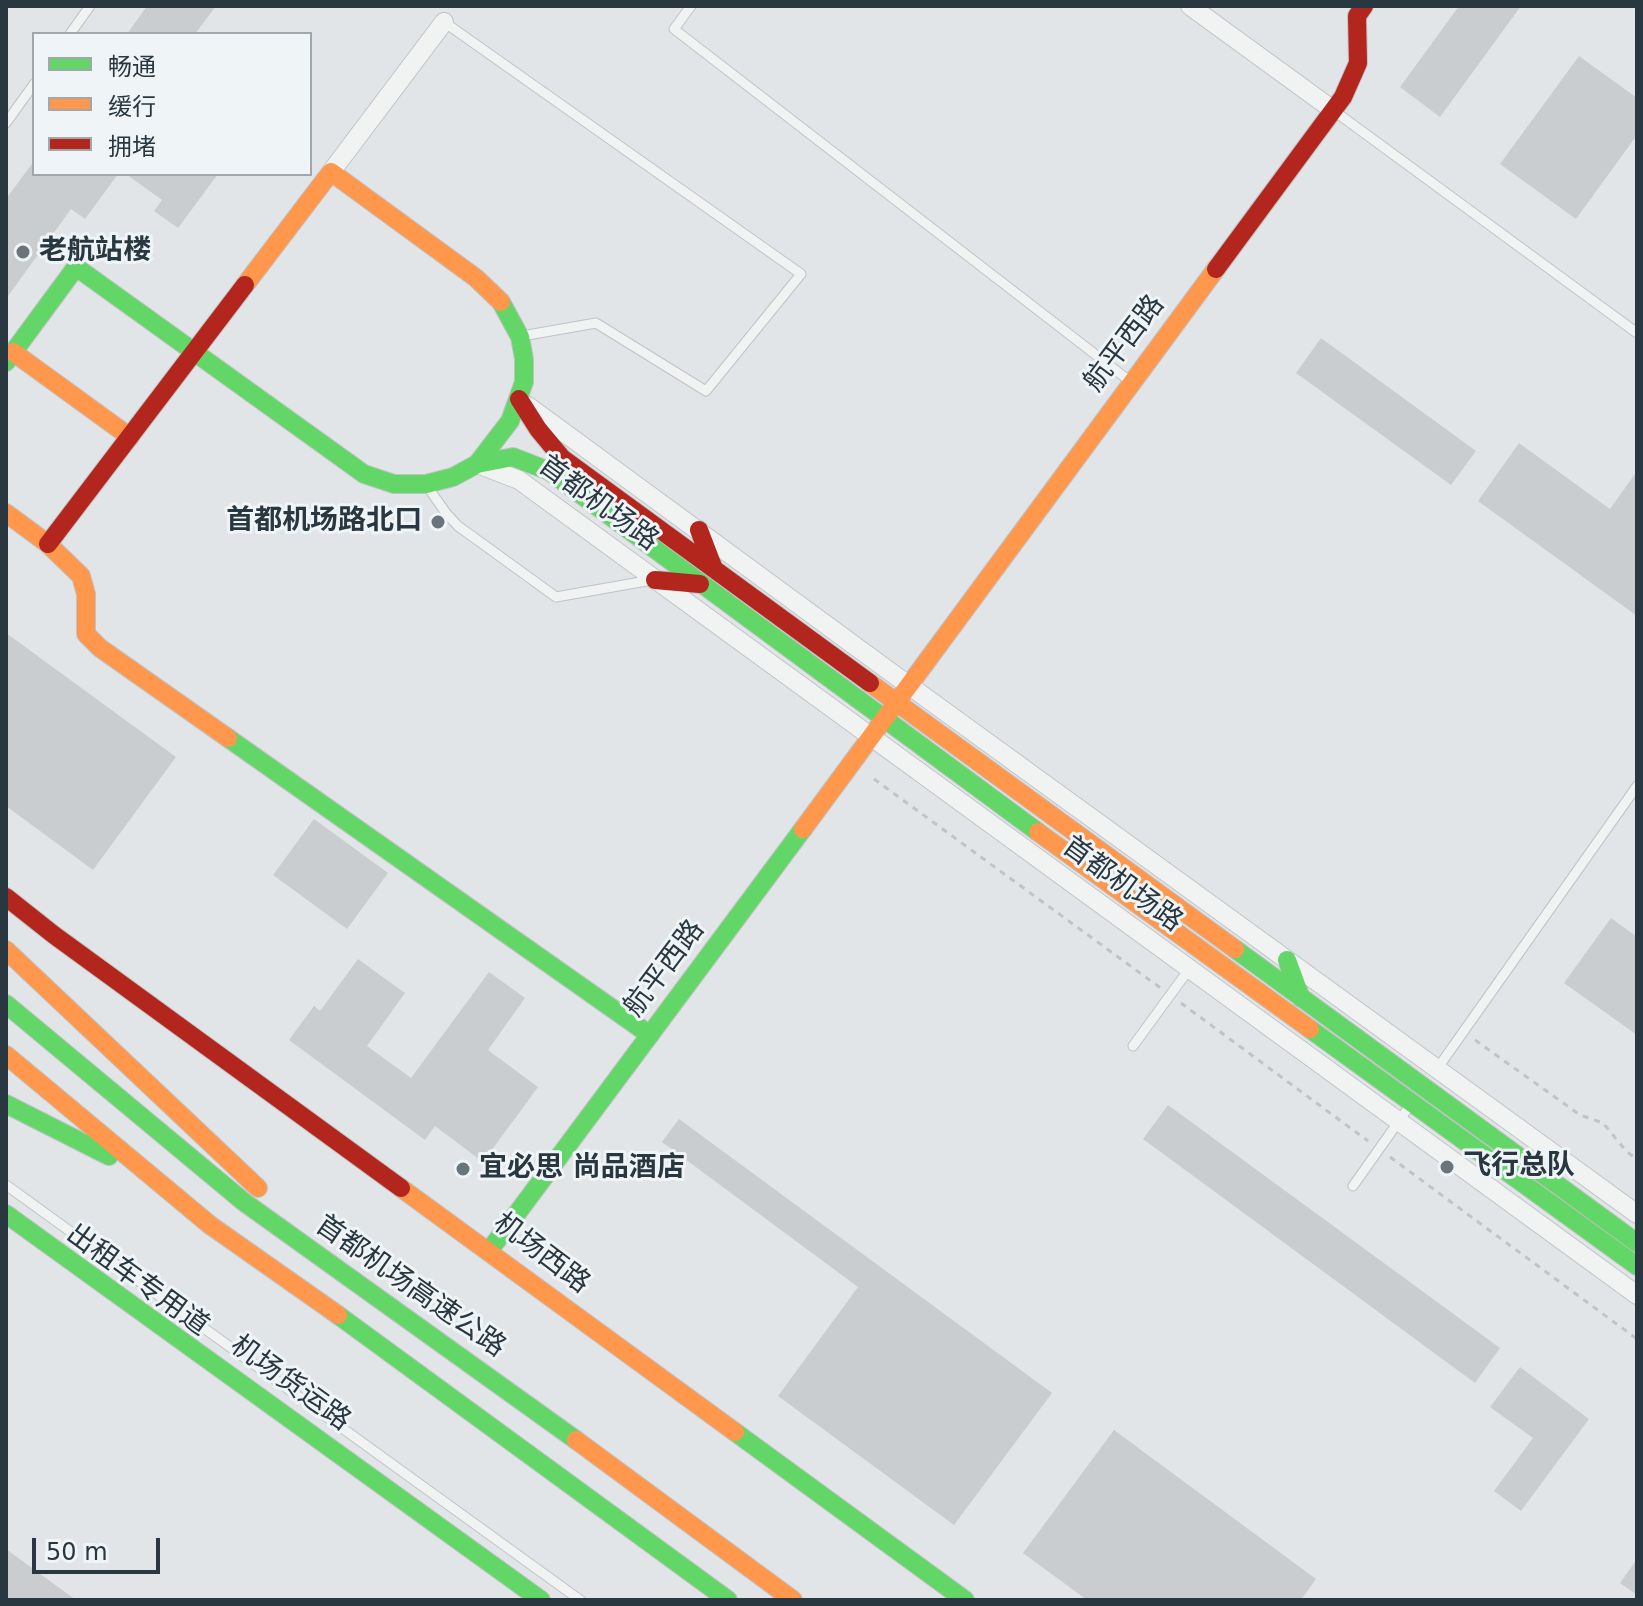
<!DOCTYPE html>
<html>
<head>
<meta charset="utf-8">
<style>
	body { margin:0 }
	#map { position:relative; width:1643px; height:1606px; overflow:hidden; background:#e2e5e7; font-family:"DejaVu Sans","Noto Sans SC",sans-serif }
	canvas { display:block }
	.frame { position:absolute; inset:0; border:8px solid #293740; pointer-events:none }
	.legend { position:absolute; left:32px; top:32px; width:280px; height:144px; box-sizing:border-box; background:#eff4f6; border:2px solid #a0a8ad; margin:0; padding:10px 14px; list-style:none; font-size:24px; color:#293740 }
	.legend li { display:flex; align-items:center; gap:16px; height:40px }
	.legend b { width:40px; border:2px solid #a0a8ad }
	.scale { position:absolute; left:32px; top:1538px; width:128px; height:36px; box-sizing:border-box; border:4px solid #293740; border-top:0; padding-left:10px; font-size:24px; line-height:28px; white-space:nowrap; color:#293740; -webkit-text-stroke:6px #eff4f6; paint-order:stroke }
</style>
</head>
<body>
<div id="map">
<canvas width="1643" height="1606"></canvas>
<div class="frame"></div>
<ul class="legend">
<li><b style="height:10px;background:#63d668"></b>畅通</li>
<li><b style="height:10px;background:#ff974d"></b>缓行</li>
<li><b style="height:10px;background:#b3261e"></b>拥堵</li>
</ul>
<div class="scale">50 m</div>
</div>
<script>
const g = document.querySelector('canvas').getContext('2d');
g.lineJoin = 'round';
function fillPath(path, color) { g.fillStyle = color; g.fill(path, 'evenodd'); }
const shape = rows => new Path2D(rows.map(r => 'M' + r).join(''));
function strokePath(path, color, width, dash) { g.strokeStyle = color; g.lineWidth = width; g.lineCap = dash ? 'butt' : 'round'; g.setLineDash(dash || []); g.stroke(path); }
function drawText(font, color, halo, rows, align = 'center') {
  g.font = font + ' "DejaVu Sans","Noto Sans SC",sans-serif'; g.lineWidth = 6; g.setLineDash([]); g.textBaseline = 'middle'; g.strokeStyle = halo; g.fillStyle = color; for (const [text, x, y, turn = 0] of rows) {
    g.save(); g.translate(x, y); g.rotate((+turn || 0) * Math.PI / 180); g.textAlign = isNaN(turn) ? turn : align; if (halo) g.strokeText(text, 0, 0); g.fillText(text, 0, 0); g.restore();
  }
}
const building = shape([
	[147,6,216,6,195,34,127,34],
	[1459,6,1521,6,1440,117,1400,87],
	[1579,56,1637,98,1637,135,1576,219,1500,164],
	[34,161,34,174,118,174,85,219,71,209,6,299,6,199],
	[126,174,218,174,178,228,154,211,162,200],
	[1321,338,1476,451,1451,485,1296,373],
	[1519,443,1610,509,1637,471,1637,616,1478,501],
	[6,633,176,757,93,870,6,806],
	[314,819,388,873,347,929,273,875],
	[1611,918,1637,937,1637,1035,1564,983],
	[358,959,405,993,367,1046,411,1078,489,972,525,998,488,1050,538,1087,483,1162,435,1126,425,1140,289,1040,314,1006,320,1011],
	[1168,1105,1500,1348,1475,1383,1143,1139],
	[679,1119,1052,1393,954,1525,778,1396,858,1287,662,1142],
	[1520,1367,1589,1419,1521,1511,1494,1491,1533,1438,1490,1407],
	[1114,1430,1316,1579,1301,1600,1087,1600,1023,1553],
	[6,1549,76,1600,6,1600],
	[1637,1559,1637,1595,1620,1583]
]);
const path = shape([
	[874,779,1162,989],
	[1181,1003,1368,1141],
	[1475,1040,1580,1115,1603,1123,1627,1152,1637,1159],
	[1390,1157,1637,1339]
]);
const lane = shape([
	[691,6,674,29,1131,382],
	[444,22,801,274,706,391,596,323,522,336],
	[70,34,90,6],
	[1337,113,1637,333],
	[6,123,34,84],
	[427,486,446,513,458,526,556,597,652,580],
	[1133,1046,1190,968],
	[1437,1069,1637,786],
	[6,1185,580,1600],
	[1353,1186,1411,1104]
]);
const street = shape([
	[1190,6,1333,110],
	[331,172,444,22],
	[528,406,885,668,1637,1214],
	[480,465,519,480,1637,1295]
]);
const fast = shape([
	[6,362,76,267,364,474,394,484,426,484,453,477,477,464,510,421,524,382,524,359,520,337,501,302],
	[477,464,513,457,549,471,1038,832],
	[228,738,650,1035],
	[1235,949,1637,1243],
	[1287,960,1301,998],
	[6,1004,244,1202,576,1440],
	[1310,1029,1637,1266],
	[6,1104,109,1156],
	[6,1214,541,1600],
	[489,1251,803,829],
	[338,1315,728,1600],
	[735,1432,965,1600]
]);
const slow = shape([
	[245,285,331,172,476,278,501,302],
	[13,352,130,437],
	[6,513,48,544,81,576,86,594,86,634,100,648,228,738],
	[870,683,1235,949],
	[803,829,1216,269],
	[1038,832,1310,1029],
	[6,950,258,1188],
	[6,1055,210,1225,338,1315],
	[401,1188,735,1432],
	[576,1440,793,1600]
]);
const jam = shape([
	[1216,269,1343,97,1358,63,1357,16,1364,6],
	[519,399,538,429,562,458,870,683],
	[699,530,714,569],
	[48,544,245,285],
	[655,580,700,584],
	[6,897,54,935,401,1188]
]);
const markers = [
	[23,252,8,"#6a747a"],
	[438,522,8,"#6a747a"],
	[1447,1167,8,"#6a747a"],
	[463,1169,8,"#6a747a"]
];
const poiNames = [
	["老航站楼",39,252],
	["首都机场路北口",422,522,"right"],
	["飞行总队",1463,1167],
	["宜必思 尚品酒店",479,1169]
];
const streetNames = [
	["航平西路",1125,344,-53],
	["首都机场路",598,504,36],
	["首都机场路",1122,885,36],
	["航平西路",665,969,-53],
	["机场西路",541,1254,37],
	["出租车专用道",137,1281,36],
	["首都机场高速公路",410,1287,35],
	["机场货运路",290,1384,36]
];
fillPath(building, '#cacdcf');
strokePath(lane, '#c0c3c5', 11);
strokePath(street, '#c0c3c5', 20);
strokePath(fast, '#c0c3c5', 20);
strokePath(slow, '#c0c3c5', 20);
strokePath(jam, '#c0c3c5', 20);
strokePath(path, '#c0c4c6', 3, [6, 6]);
strokePath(lane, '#f1f3f3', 9);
strokePath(street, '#f1f3f3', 18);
strokePath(fast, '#63d668', 18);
strokePath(slow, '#ff974d', 18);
strokePath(jam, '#b3261e', 18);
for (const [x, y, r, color] of markers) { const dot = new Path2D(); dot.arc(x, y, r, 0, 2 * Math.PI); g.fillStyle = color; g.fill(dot); strokePath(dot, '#eff4f6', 3); }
drawText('bold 28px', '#293740', '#eff4f6', poiNames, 'left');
drawText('28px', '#293740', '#eff4f6', streetNames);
</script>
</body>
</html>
